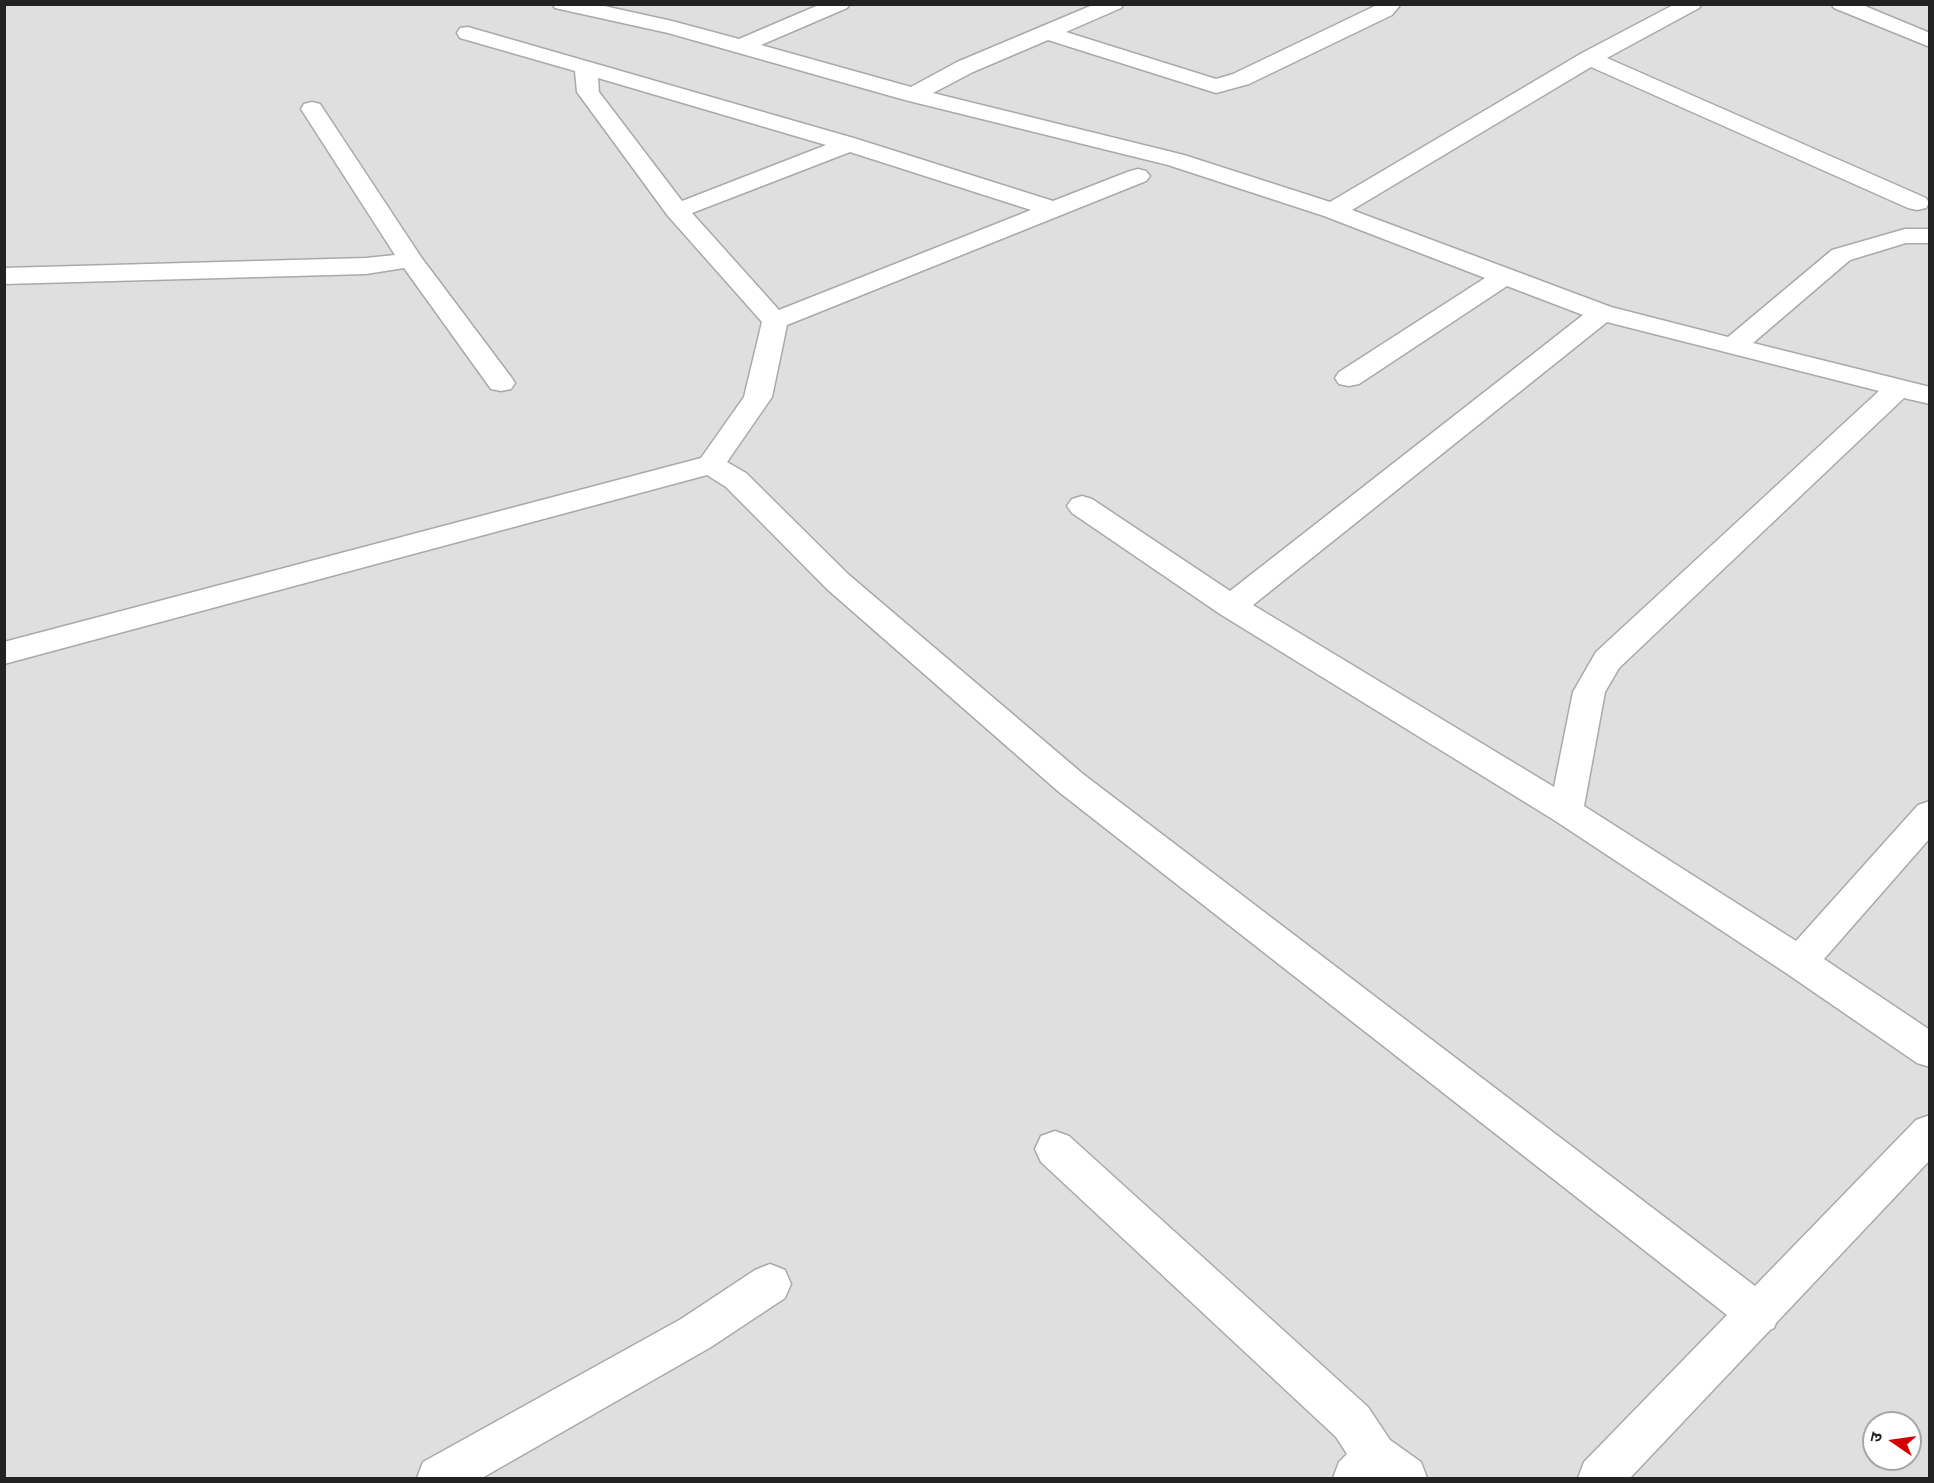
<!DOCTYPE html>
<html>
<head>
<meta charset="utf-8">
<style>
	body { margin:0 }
	#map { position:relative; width:1934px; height:1483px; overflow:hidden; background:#f2efe9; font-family:"Nunito Sans","Noto Sans Devanagari",sans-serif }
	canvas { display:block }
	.frame { position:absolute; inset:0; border:6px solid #222; pointer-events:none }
	.north { position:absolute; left:1862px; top:1411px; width:60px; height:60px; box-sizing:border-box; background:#fff; border:2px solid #a7a7a7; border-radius:50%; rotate:283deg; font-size:16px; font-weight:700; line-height:24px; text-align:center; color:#222 }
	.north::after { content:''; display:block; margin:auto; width:21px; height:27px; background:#d40000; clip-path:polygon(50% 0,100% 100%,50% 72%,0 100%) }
</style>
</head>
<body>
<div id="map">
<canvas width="1934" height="1483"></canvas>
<div class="frame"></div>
<div class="north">उ</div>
</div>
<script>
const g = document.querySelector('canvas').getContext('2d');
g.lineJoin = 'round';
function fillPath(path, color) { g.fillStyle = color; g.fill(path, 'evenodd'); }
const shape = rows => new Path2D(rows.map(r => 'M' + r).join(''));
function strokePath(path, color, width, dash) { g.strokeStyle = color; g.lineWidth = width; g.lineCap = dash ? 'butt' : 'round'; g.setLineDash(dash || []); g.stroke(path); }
const residential = shape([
	[5,5,1929,5,1929,1478,5,1478],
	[1874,1423,1910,1423,1910,1459,1874,1459]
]);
const street = shape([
	[552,4,595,4,672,21,739,39,821,4,850,4,847,8,761,45,911,87,957,62,1095,4,1124,4,1121,8,1066,32,1216,79,1233,74,1379,4,1401,4,1392,15,1249,84,1216,93,1048,40,973,72,933,93,1184,155,1330,202,1582,53,1675,4,1702,4,1699,8,1607,58,1926,198,1929,203,1926,208,1917,210,1908,208,1591,67,1352,210,1611,307,1728,337,1832,250,1905,229,1930,229,1930,243,1906,243,1850,260,1753,343,1930,387,1930,404,1904,398,1619,668,1605,692,1584,806,1796,941,1918,805,1930,801,1930,838,1824,959,1930,1030,1930,1067,1917,1063,1786,973,1554,820,1220,614,1072,513,1067,506,1072,499,1082,496,1092,499,1230,591,1583,315,1507,286,1359,384,1349,386,1339,384,1335,378,1339,372,1485,278,1324,216,1168,165,905,100,668,33,555,8,552,4],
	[1607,322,1879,391,1596,652,1573,692,1554,787,1253,605,1607,322],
	[1831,4,1860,4,1930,33,1930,47,1834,8,1831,4],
	[468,27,857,139,1053,201,1130,171,1138,169,1146,171,1150,176,1146,181,787,325,772,397,727,462,746,473,849,575,1083,774,1755,1286,1916,1120,1930,1115,1930,1160,1776,1323,1774,1328,1770,1330,1630,1478,1578,1478,1584,1462,1727,1315,1059,792,827,589,726,487,707,475,4,664,4,642,701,458,744,397,762,322,668,216,577,92,575,71,460,38,457,33,460,28,468,27],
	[598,78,826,145,682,201,599,92,598,78],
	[850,152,1031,210,779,310,692,213,850,152],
	[312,102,320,104,421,257,511,377,515,383,511,389,501,391,491,389,404,268,366,274,4,284,4,268,366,258,395,255,301,109,304,104,312,102],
	[1055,1131,1069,1136,1368,1407,1390,1440,1421,1462,1427,1478,1333,1478,1339,1462,1347,1454,1336,1437,1041,1162,1035,1149,1041,1136,1055,1131],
	[770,1264,785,1270,791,1284,785,1298,711,1347,482,1478,417,1478,423,1462,681,1319,755,1270,770,1264]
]);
fillPath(residential, '#e0dfdf');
strokePath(street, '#a9a9a9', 3);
fillPath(street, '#fff');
</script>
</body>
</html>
